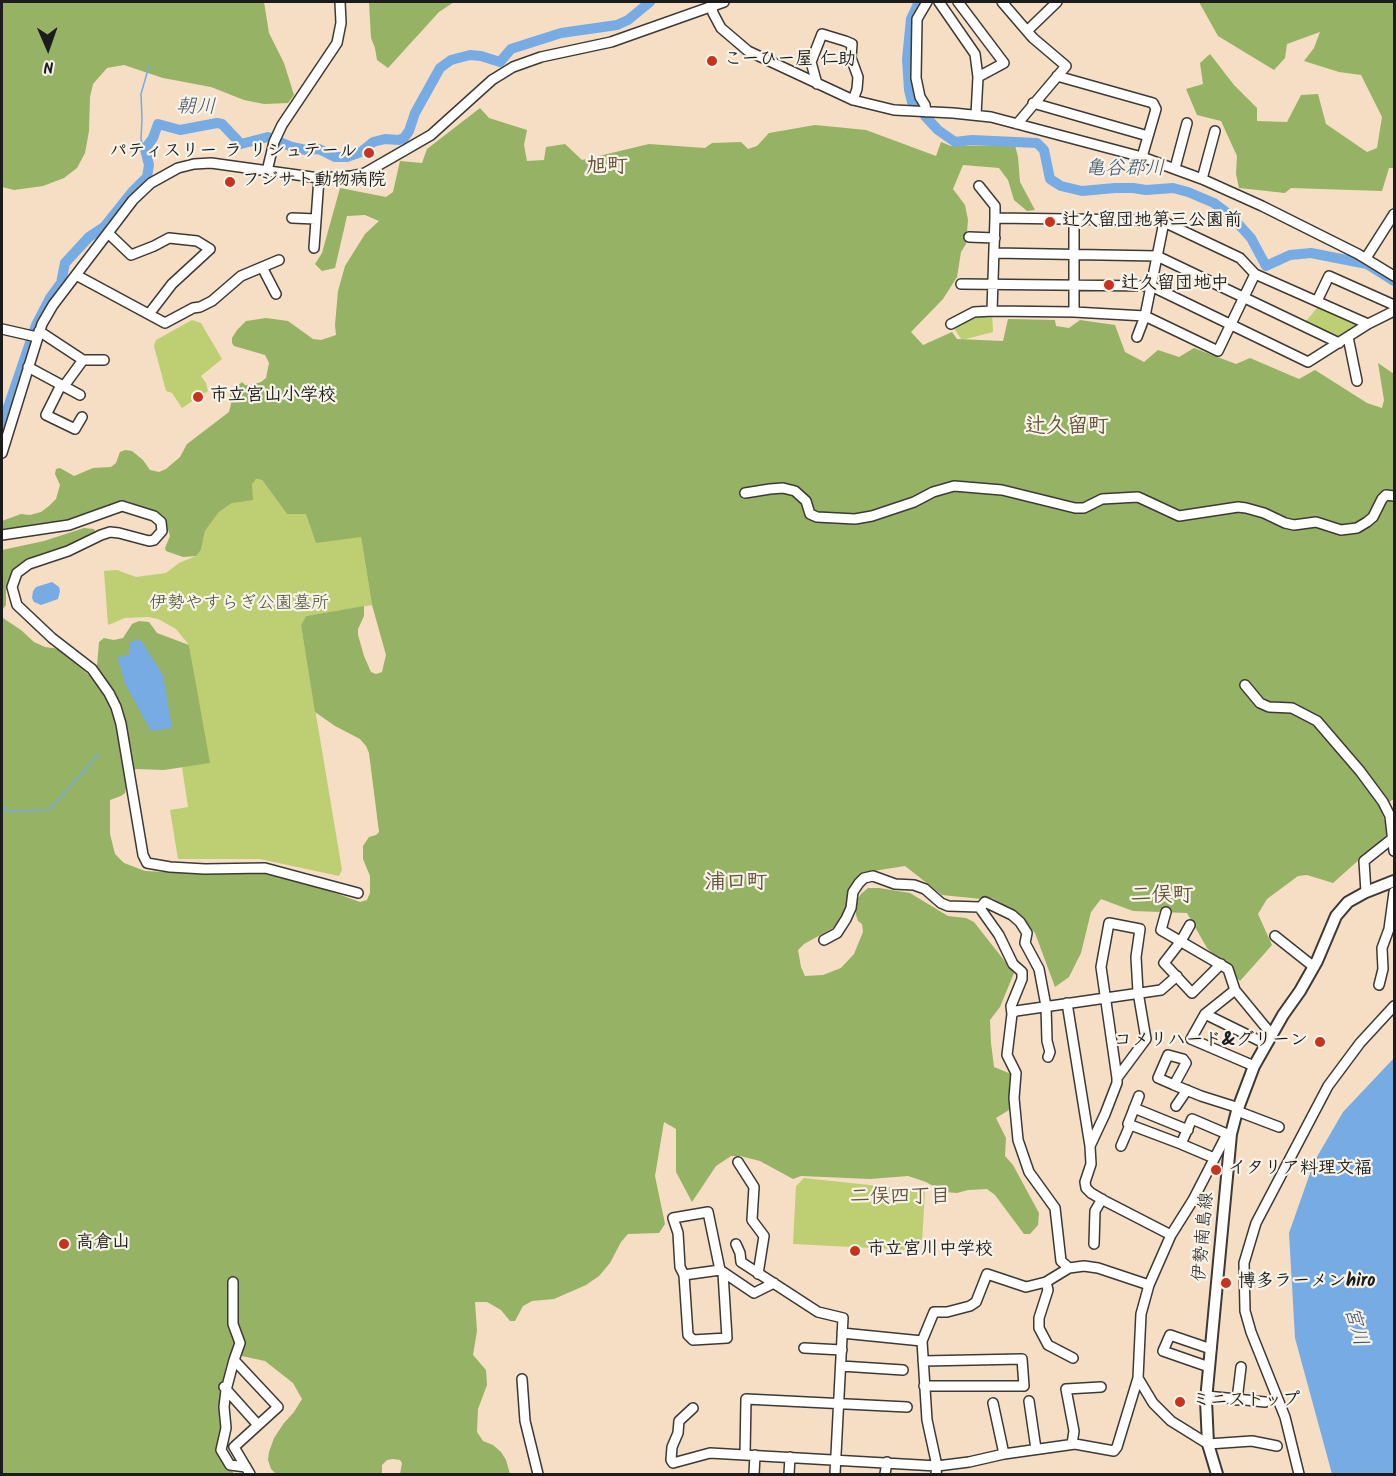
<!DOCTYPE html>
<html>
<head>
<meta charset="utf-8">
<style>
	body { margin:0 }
	#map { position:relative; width:1396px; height:1476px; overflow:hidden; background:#f5dec4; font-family:Kalam,sans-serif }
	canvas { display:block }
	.frame { position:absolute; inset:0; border:3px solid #1c1c1c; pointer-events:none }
	.north { position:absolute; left:18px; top:18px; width:60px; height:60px; -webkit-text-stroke:4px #f7f3e8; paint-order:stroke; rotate:178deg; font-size:16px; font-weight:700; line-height:24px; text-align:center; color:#1c1c1c }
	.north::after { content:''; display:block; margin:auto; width:21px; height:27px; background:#1c1c1c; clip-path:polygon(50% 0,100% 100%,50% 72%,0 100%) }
</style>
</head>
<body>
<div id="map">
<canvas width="1396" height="1476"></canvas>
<div class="frame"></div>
<div class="north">N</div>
</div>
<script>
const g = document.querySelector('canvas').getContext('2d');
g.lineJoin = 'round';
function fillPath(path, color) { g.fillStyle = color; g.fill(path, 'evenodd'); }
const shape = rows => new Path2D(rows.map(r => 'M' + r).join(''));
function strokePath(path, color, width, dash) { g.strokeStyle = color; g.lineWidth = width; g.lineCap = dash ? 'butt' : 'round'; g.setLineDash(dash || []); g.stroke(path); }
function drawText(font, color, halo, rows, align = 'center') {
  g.font = font + ' Kalam,"Klee One",sans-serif'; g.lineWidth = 4.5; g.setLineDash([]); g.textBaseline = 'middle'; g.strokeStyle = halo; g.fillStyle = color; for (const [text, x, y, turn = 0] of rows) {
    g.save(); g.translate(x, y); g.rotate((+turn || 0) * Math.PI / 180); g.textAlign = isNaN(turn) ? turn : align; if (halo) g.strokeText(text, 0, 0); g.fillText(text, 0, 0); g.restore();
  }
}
const green = shape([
	[1321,303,1368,324,1339,343,1303,325],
	[992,311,993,332,962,340,951,324,970,314],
	[192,320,201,323,222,359,201,376,206,383,208,391,182,408,172,393,166,391,154,346,156,340],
	[256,479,262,480,287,514,306,514,361,537,372,605,306,616,301,625,342,870,339,876,260,859,178,859,170,810,188,807,182,767,209,763,189,645,176,629,158,619,148,617,125,618,108,625,104,571,117,570,136,577,166,573,179,563,196,556,201,550,205,531,219,512,232,503],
	[804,1178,925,1191,922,1242,910,1250,793,1244,796,1186]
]);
const forest = shape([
	[2,2,264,2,269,33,284,63,294,95,288,103,264,104,244,100,211,87,163,78,124,65,107,68,93,84,90,97,89,131,85,153,77,168,64,178,43,186,14,190,2,187],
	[369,2,454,2,439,12,388,68,377,60,375,48,371,38],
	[1199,2,1394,2,1394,168,1389,168,1382,191,1291,188,1285,193,1239,188,1236,174,1237,156,1221,121,1197,115,1186,89,1203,84,1200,63,1210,54,1234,85,1257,108,1257,121,1287,122,1301,95,1318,94,1326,124,1367,152,1377,148,1382,117,1361,75,1339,72,1304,61,1314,48,1320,32,1287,44,1285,58,1274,70,1218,36],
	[480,108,489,118,527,130,524,145,527,161,544,160,546,147,565,144,582,160,649,144,705,148,712,143,741,142,748,149,757,146,769,133,815,125,866,130,936,156,941,142,951,146,1015,145,1018,157,1020,182,1035,210,1027,211,1014,200,1008,180,999,168,963,165,953,189,965,205,968,220,966,244,961,252,957,277,943,299,911,332,923,345,952,332,957,339,1003,341,1008,319,1055,320,1056,326,1069,328,1080,320,1115,325,1125,352,1144,362,1158,350,1179,357,1194,348,1236,364,1250,358,1299,379,1315,370,1367,403,1382,408,1384,400,1378,363,1394,374,1394,799,1380,807,1389,833,1333,883,1307,875,1298,876,1267,899,1258,914,1272,945,1240,981,1207,948,1187,913,1133,911,1101,899,1091,912,1081,953,1069,977,1055,987,1035,933,1014,911,992,898,981,899,942,895,905,866,867,872,854,884,847,907,840,921,833,928,804,944,798,950,801,967,805,976,823,975,841,968,854,954,863,932,862,924,858,921,856,915,856,902,861,894,868,888,879,888,910,893,948,916,966,918,974,922,1014,973,1000,1007,990,1020,991,1043,994,1067,1011,1074,1009,1110,996,1118,1006,1138,1005,1156,1013,1165,1039,1213,1038,1225,1030,1234,1024,1234,995,1195,987,1189,968,1190,957,1193,944,1192,926,1182,908,1176,870,1179,801,1176,793,1179,760,1161,740,1156,731,1156,716,1166,692,1202,676,1172,676,1129,664,1122,655,1176,665,1224,659,1233,628,1234,621,1242,610,1263,599,1276,586,1285,554,1299,532,1301,523,1306,515,1321,510,1321,501,1310,487,1302,475,1302,477,1331,473,1355,486,1370,487,1385,478,1409,477,1432,483,1441,493,1445,501,1452,506,1460,510,1474,400,1474,402,1463,400,1460,393,1459,387,1460,382,1465,382,1474,276,1474,271,1469,268,1460,269,1452,274,1438,284,1423,294,1412,302,1399,293,1383,265,1361,237,1355,228,1367,222,1383,219,1386,227,1464,234,1474,2,1474,2,550,44,541,84,528,94,529,95,531,92,535,65,547,30,559,15,569,6,589,6,605,3,609,3,618,21,630,34,642,45,647,60,649,90,676,96,678,99,642,104,638,114,640,123,638,132,624,139,621,149,622,157,633,189,645,210,763,164,770,136,769,129,773,125,793,121,796,110,800,110,834,115,854,124,863,145,871,203,874,265,872,330,891,360,902,367,900,370,893,370,876,363,859,363,846,369,837,376,835,379,832,369,753,366,746,360,739,335,726,315,712,301,625,306,616,364,606,364,616,358,629,358,635,364,656,371,672,376,674,382,672,386,655,372,605,361,537,316,543,306,514,287,514,262,480,256,479,252,484,253,500,232,503,219,512,205,531,201,550,196,556,183,557,166,551,165,548,170,536,165,519,162,515,127,501,111,504,65,521,2,529,2,521,21,514,30,515,41,512,49,506,56,499,60,485,55,474,56,469,60,468,74,476,93,468,111,467,116,463,120,452,125,450,132,451,143,460,150,470,159,472,166,469,180,457,187,444,229,412,231,404,230,393,242,382,245,385,251,385,261,382,266,378,269,363,265,355,234,346,232,343,232,338,237,330,246,321,266,318,288,321,313,339,321,340,336,335,335,325,338,291,345,266,365,234,379,221,365,215,347,216,335,268,322,271,315,264,322,253,340,188,386,197,393,192,400,161,422,163,427,149]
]);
const water = shape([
	[52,582,59,587,60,591,58,599,41,605,34,602,32,598,33,591,36,587],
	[136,639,142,642,163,675,172,728,151,731,123,680,123,676,117,657,129,655,130,643],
	[1394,1058,1394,1474,1332,1474,1295,1338,1289,1233,1314,1162,1343,1112]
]);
const stream = shape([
	[145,149,141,140,142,119,141,94,149,66],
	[2,805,8,811,49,810,99,754]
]);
const river = shape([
	[915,106,912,102,909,90,907,59,911,19,919,2],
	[925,116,938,130,955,142,972,140,1037,143,1044,150,1050,179,1061,186,1082,191,1115,188,1133,188,1146,190,1173,188,1188,192,1214,203,1231,216,1251,238,1266,266,1290,255,1311,253,1367,264,1394,281],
	[2,425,36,325,50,298,61,283,65,263,89,237,104,227,132,192,147,177,149,165,145,149,153,138,158,124,180,130,217,123,222,124,241,144,268,137,292,147,306,150,319,149,335,157,347,157,361,152,373,142,385,139,399,140,404,138,409,131,415,113,440,68,451,60,470,55,481,56,500,62,511,49,561,33,617,25,628,20,650,2]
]);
const minor = shape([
	[939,2,975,54,978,77,976,115],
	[958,2,1004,63,978,77],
	[1002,2,1033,38,1066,66,1017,124],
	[711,4,713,13,721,28,748,51,853,100,894,110,953,113,991,117,1142,157,1202,179,1262,206,1358,254,1394,276],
	[1027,31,1057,2],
	[1057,76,1153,103,1156,109,1142,157],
	[817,84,811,62,822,34,845,41,852,44,851,58,858,77,857,89,853,100],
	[1033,103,1148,136],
	[926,112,925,105,920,97,916,78,917,19,927,2],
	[1175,168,1187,123],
	[267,171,274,142,282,125,337,43,341,23,340,2],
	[1202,179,1215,131],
	[979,186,995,206,995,218],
	[292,218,316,219],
	[108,233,131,255,154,246,169,238,197,241,210,249,172,284,149,314],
	[969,237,995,238],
	[314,248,319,178],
	[995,253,1157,256,1339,343],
	[1366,258,1394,214],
	[262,267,276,294],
	[1255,274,1218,351,1145,316,1074,312,992,311,995,218,1139,220,1164,222,1240,258,1255,274,1368,324],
	[76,275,165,323,193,308,200,307,212,301,241,276,279,260],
	[961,284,1151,286,1308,362,1368,324,1394,311],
	[1317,301,1329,276,1394,305],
	[1074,312,1074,219],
	[951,324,974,312,992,311],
	[2,329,37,337],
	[39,331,83,360,104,360],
	[1137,337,1145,316,1164,222],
	[1348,337,1357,381],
	[28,367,80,395],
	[61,385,46,415,75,429,82,417],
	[64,386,83,360],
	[2,453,42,324,53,305,133,200,151,183,178,168,194,164,211,163,319,178,351,176,365,173,431,135,492,80,513,67,541,57,611,42,724,2],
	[745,493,770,489,783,488,795,491,806,501,810,514,817,517,855,519,872,516,914,502,933,492,954,486,1002,490,1075,508,1084,508,1102,499,1138,497,1179,516,1238,507,1246,508,1264,513,1285,523,1294,525,1316,522,1341,530,1357,528,1367,522,1373,517,1382,499,1386,495,1394,496],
	[2,535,69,525,122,506,154,516,161,522,162,531,154,540,149,541,119,533,110,532,101,535,68,551,29,564,17,573,12,587,17,605,52,638,92,669,109,693,116,707,121,724,143,855,147,863,170,867,205,869,265,868,358,893],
	[1245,685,1260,703,1269,707,1292,708,1317,721,1360,771,1383,802,1390,816,1394,851],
	[1366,892,1364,861,1393,838],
	[980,908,985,902,1012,915,1020,922,1027,933,1025,943,1039,969,1046,1006,1047,1041,1050,1052,1048,1057],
	[1166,912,1161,930,1228,969,1235,990,1272,1035],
	[1190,925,1181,941,1164,963,1192,993,1221,964],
	[1275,936,1314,967],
	[824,940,837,933,846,919,851,908,853,892,859,883,864,878,873,876,895,884,914,885,925,889,941,903,948,906,979,907,982,911,999,935,1013,964,1022,972,1022,979,1011,1006,1012,1014,1007,1055,1016,1073,1014,1098,1018,1140,1029,1172,1055,1208,1061,1261,1069,1268],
	[1379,985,1383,969,1382,948,1389,929,1394,892],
	[1235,990,1205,1014,1191,1039,1254,1066],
	[1067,1003,1090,1146,1091,1164,1085,1182,1086,1188,1091,1193,1103,1200,1171,1235],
	[1012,1014,1016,1011,1161,990,1177,976],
	[1205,1014,1266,1044],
	[1174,1085,1186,1063,1183,1059,1168,1055,1158,1078,1174,1085,1201,1096,1239,1108],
	[1139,1096,1128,1124,1181,1144,1192,1119,1227,1134,1231,1134],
	[1176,1106,1187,1090],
	[1134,1108,1188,1130],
	[1237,1111,1279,1127],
	[1181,1144,1214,1158],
	[1090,1146,1105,1114,1117,1083,1117,1078,1146,1039,1138,992,1136,957,1140,929,1109,923,1101,967,1117,1078],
	[1121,1146,1130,1125],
	[738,1162,754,1187,752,1220,764,1236,758,1274],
	[736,1244,740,1253,741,1262,818,1312,843,1318,835,1474],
	[1094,1244,1095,1211,1102,1199],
	[720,1270,684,1275,680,1267,678,1233,673,1218,708,1212,720,1270,754,1293,774,1283],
	[684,1275,688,1335,693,1340,727,1338,723,1273],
	[233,1282,233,1324,240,1343,234,1360],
	[1046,1282,1048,1290,1039,1318,1039,1328,1048,1345,1073,1358],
	[842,1333,922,1341],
	[804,1348,842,1350],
	[923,1361,1022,1359,1024,1386,924,1386],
	[841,1366,903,1370],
	[1209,1367,1163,1351,1170,1335,1211,1349],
	[1138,1378,1153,1403,1171,1421,1208,1444,1252,1441,1277,1446],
	[522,1379,525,1421,538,1474],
	[224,1387,258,1425],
	[1207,1396,1265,1402],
	[1237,1400,1241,1367],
	[1029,1401,1036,1449],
	[993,1403,1004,1454],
	[693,1408,679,1421,678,1433,672,1447,671,1460,673,1463,710,1453,937,1466,969,1462,1004,1454,1075,1444,1114,1451,1117,1447,1138,1378,1141,1314,1149,1285,1171,1235,1193,1200,1227,1134],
	[1072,1444,1074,1431,1066,1389,1101,1387],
	[745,1455,746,1399,907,1407],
	[246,1467,230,1465,221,1450,226,1428,224,1407,226,1390,234,1360,278,1407,234,1447,250,1474],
	[754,1474,755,1455],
	[789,1474,790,1457],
	[885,1474,887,1462],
	[936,1474,937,1466,927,1420,922,1341,934,1312,947,1312,970,1306,976,1302,987,1274,1026,1287,1046,1282,1069,1268,1084,1266,1098,1268,1149,1285],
	[1299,1474,1285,1417,1251,1332,1245,1311,1244,1263,1256,1223,1328,1086,1360,1043,1394,1006]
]);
const major = shape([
	[1217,1474,1208,1444,1206,1400,1231,1134,1237,1111,1254,1066,1283,1015,1300,991,1317,961,1336,916,1348,902,1366,892,1394,881]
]);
const markers = [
	[712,61,6,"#c8321e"],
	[369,153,6,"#c8321e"],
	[230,182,6,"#c8321e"],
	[1050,222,6,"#c8321e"],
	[1109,285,6,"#c8321e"],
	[198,397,6,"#c8321e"],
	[1320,1042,6,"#c8321e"],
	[1216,1170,6,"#c8321e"],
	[64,1244,6,"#c8321e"],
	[855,1251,6,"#c8321e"],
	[1226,1283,6,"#c8321e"],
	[1180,1402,6,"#c8321e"]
];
const poiNames = [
	["こーひー屋 仁助",724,61],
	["パティスリー ラ リシュテール",357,153,"right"],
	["フジサト動物病院",242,182],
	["辻久留団地第三公園前",1062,222],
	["辻久留団地中",1121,285],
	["市立宮山小学校",210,397],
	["コメリハード&グリーン",1308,1042,"right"],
	["イタリア料理文福",1228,1170],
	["高倉山",76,1244],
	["市立宮川中学校",867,1251],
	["博多ラーメンhiro",1238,1283],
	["ミニストップ",1192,1402]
];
const parkNames = [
	["伊勢やすらぎ公園墓所",239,605]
];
const streetNames = [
	["伊勢南島線",1205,1237,-85]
];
const waterNames = [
	["朝川",196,109,1],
	["亀谷郡川",1125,171],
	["宮川",1354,1327,75]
];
const neighbourhoodNames = [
	["二俣四丁目",900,1199]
];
const quarterNames = [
	["旭町",607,168],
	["辻久留町",1067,428],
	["浦口町",736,884],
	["二俣町",1162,897]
];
fillPath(green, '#bdcf72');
fillPath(forest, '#96b264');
fillPath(water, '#77abe4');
strokePath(stream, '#77abe4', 1.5);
strokePath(river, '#77abe4', 10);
strokePath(minor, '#3d3935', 12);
strokePath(major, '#3d3935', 14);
strokePath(minor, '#fff', 9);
strokePath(major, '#fff', 10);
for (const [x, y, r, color] of markers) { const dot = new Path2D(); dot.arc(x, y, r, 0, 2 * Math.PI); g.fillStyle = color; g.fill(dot); strokePath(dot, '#f7f3e8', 2); }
drawText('bold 18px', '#1c1c1c', '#f7f3e8', poiNames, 'left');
drawText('18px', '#4c5236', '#f7f3e8', parkNames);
drawText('18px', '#1c1c1c', '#f7f3e8', streetNames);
drawText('italic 20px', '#40556c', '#f7f3e8', waterNames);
drawText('bold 20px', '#645239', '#f7f3e8', neighbourhoodNames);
drawText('bold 21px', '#645239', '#f7f3e8', quarterNames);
</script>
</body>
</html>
